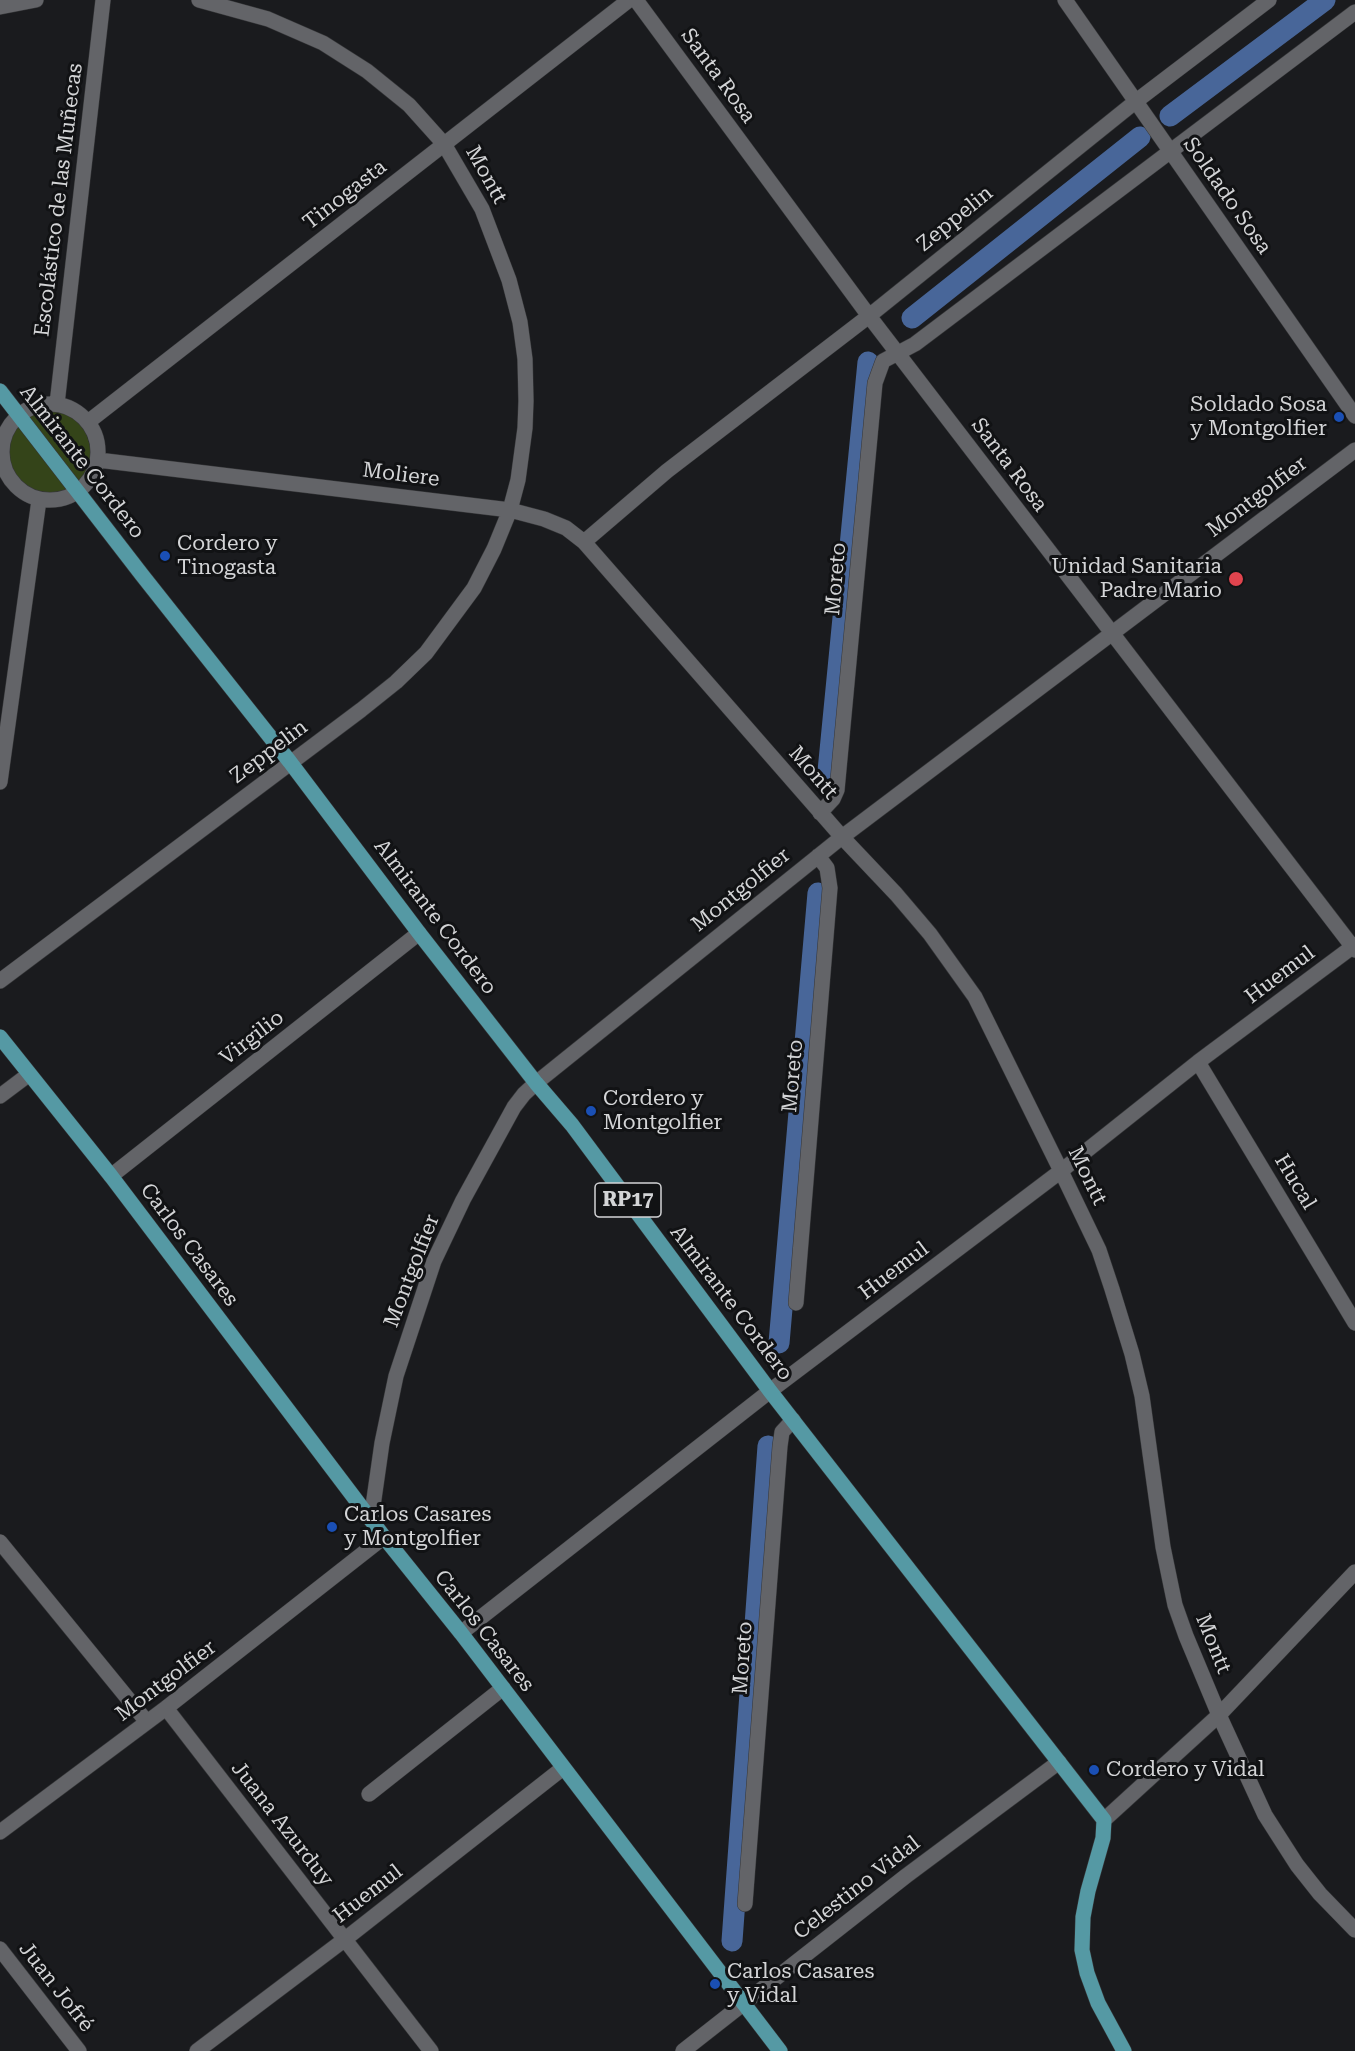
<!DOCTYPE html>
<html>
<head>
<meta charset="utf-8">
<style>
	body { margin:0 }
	canvas { display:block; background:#1a1b1e }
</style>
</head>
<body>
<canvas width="1355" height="2051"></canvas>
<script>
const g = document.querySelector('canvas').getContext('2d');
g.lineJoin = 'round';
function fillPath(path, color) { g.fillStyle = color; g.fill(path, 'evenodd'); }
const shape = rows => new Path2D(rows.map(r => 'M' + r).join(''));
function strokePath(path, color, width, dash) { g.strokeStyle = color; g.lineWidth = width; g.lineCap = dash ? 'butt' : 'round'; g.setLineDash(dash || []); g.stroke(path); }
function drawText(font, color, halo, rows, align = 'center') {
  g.font = font + ' "Roboto Serif",serif'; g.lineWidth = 6; g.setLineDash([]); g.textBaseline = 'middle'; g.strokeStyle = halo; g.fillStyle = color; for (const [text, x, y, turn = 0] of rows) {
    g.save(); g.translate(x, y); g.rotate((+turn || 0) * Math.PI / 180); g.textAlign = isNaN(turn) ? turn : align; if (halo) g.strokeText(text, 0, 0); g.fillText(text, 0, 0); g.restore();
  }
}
const green = shape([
	[54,410,67,414,78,422,86,433,90,446,90,459,86,472,77,483,27,417,39,411],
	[19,423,69,489,57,494,43,495,29,491,18,483,10,473,6,460,6,446,10,434]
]);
const canal = shape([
	[1170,116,1325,0],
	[912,318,1140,137],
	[828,771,868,362],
	[779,1343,818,893],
	[732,1941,768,1446]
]);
const minor = shape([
	[636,0,869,316,1355,950],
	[1065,0,1355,416],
	[0,7,36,0],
	'2 452a48 48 0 1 1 96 0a48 48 0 1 1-96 0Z',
	[57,404,103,0],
	[88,422,629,0],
	[98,460,510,510,544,519,566,528,584,542,667,471,869,316,1135,102,1269,0],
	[584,542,842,837,896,894,930,934,975,997,1061,1171,1099,1250,1112,1289,1132,1354,1142,1396,1163,1547,1175,1605,1186,1636,1219,1715,1265,1815,1297,1865,1320,1894,1355,1930],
	[0,782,39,500],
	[820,813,833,799,837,790,875,383,883,361,915,344,1355,12],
	[0,981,361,710,396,682,426,653,474,588,494,549,510,510,518,480,525,428,526,401,525,359,520,322,509,280,482,209,444,144,409,105,367,71,323,43,268,19,199,0],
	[1198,1062,1355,1323],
	[0,1096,28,1075],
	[111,1176,419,933],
	[796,1303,830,888,827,868,818,856],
	[371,1520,382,1443,396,1376,434,1261,463,1200,514,1107,524,1094,536,1083,842,837,1355,450],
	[0,1542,147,1722],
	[461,1633,770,1391,1061,1171,1198,1062,1355,945],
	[166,1708,431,2051],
	[369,1794,503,1688],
	[1104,1820,1219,1715,1355,1572],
	[0,1832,166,1708,384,1537],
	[745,1904,780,1446,782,1432,793,1420],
	[0,1949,79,2051],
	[197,2051,344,1940,563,1768],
	[683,2051,906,1876,1059,1762]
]);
const major = shape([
	[0,391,142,575,290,762,419,933,536,1083,572,1125,770,1391,1104,1820,1103,1838,1088,1891,1083,1917,1082,1950,1087,1973,1098,2003,1124,2051],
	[0,1037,111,1176,384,1537,461,1633,780,2051]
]);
const markers = [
	[1339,417,6,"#1a4fb4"],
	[165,556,6,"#1a4fb4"],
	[1236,579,8,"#e0444e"],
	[591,1111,6,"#1a4fb4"],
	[332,1527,6,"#1a4fb4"],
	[1094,1770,6,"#1a4fb4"],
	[715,1984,6,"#1a4fb4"]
];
const shields = [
	[628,1200,66]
];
const shieldNames = [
	["RP17",628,1200]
];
const streetNames = [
	["Santa Rosa",718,76,54],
	["Montt",486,175,61],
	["Tinogasta",345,195,-38],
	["Soldado Sosa",1227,196,55],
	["Escolástico de las Muñecas",59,200,-83],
	["Zeppelin",955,219,-39],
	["Almirante Cordero",82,462,52],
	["Santa Rosa",1009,465,53],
	["Moliere",401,475,7],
	["Montgolfier",1257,497,-37],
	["Moreto",836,579,-85],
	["Zeppelin",269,752,-37],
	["Montt",813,773,49],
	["Montgolfier",741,890,-39],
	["Almirante Cordero",435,917,53],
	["Huemul",1280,975,-37],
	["Virgilio",252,1038,-38],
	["Moreto",793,1076,-85],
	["Montt",1087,1176,64],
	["Hucal",1295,1182,59],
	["Carlos Casares",189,1245,53],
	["Montgolfier",412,1271,-69],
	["Huemul",894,1271,-37],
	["Almirante Cordero",731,1303,53],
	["Carlos Casares",484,1631,52],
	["Montt",1213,1644,68],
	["Moreto",743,1658,-86],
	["Montgolfier",166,1681,-37],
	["Juana Azurduy",282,1824,52],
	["Celestino Vidal",857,1888,-38],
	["Huemul",368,1894,-38],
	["Juan Jofré",56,1987,52]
];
const poiNames = [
	["Soldado Sosa",1327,405,"right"],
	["y Montgolfier",1327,429,"right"],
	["Cordero y",177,544],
	["Tinogasta",177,568],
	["Unidad Sanitaria",1222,567,"right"],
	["Padre Mario",1222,591,"right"],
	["Cordero y",603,1099],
	["Montgolfier",603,1123],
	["Carlos Casares",344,1515],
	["y Montgolfier",344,1539],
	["Cordero y Vidal",1106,1770],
	["Carlos Casares",727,1972],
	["y Vidal",727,1996]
];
fillPath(green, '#344419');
strokePath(canal, '#486699', 21);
strokePath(minor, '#363739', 16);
strokePath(major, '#363739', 16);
strokePath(minor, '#636468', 15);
strokePath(major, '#5599a4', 15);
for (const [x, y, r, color] of markers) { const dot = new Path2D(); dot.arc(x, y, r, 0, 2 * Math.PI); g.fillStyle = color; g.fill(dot); strokePath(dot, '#111214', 2); }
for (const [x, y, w] of shields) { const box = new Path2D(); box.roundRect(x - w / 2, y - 17, w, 34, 4.5); g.fillStyle = '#111214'; g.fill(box); strokePath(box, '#d3d4d6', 1.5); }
drawText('bold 20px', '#d3d4d6', null, shieldNames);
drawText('21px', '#d3d4d6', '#111214', streetNames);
drawText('21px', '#d3d4d6', '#111214', poiNames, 'left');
</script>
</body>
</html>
